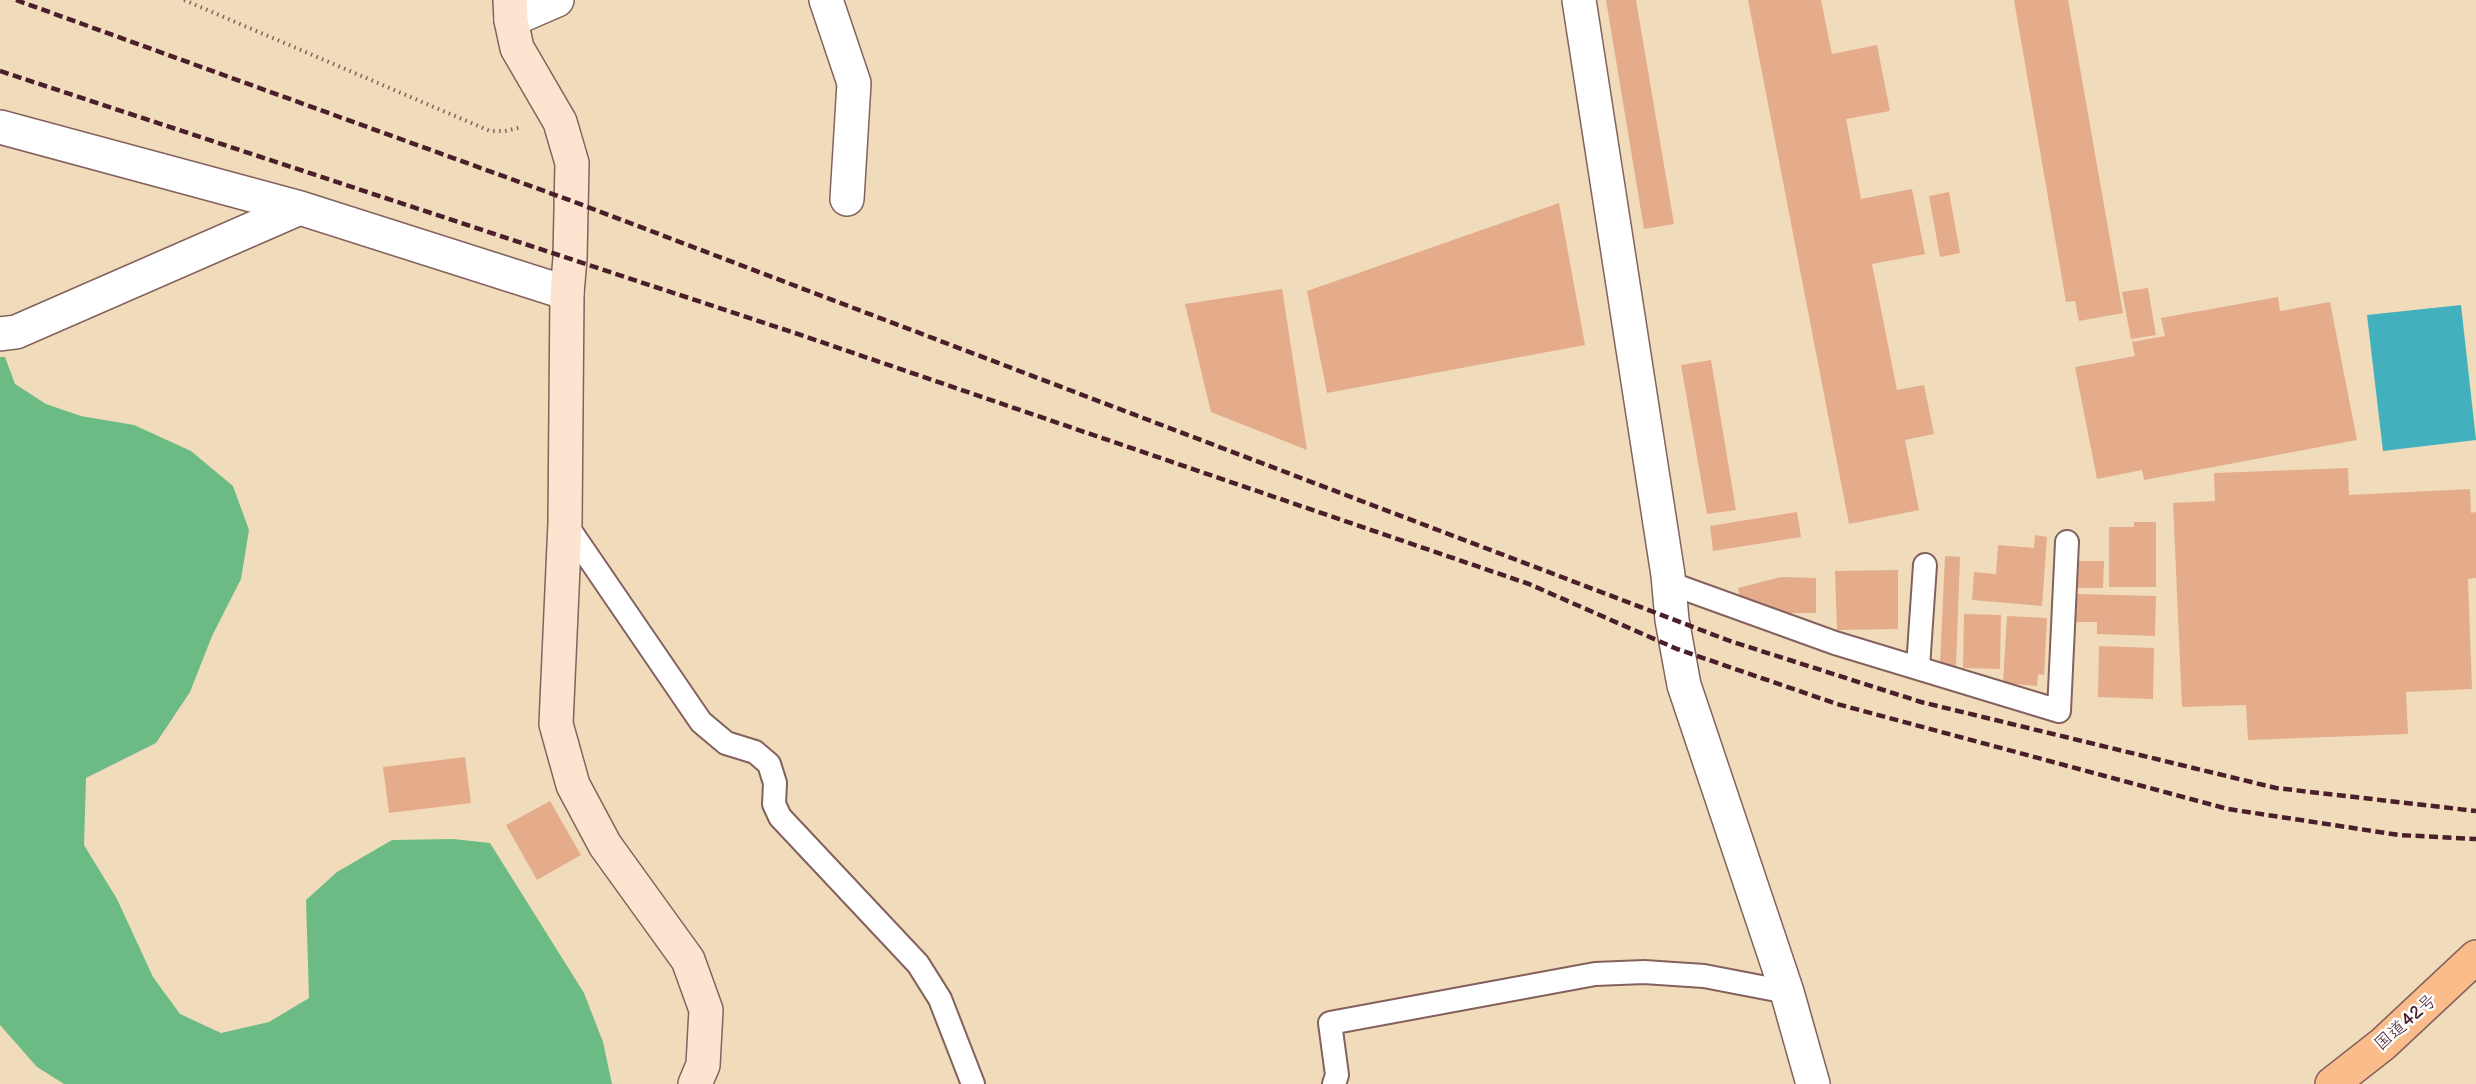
<!DOCTYPE html>
<html>
<head>
<meta charset="utf-8">
<style>
	body { margin:0 }
	canvas { display:block; background:#f0dcbb }
</style>
</head>
<body>
<canvas width="2476" height="1084"></canvas>
<script>
const g = document.querySelector('canvas').getContext('2d');
g.lineJoin = 'round';
function fillPath(path, color) { g.fillStyle = color; g.fill(path, 'evenodd'); }
const shape = rows => new Path2D(rows.map(r => 'M' + r).join(''));
function strokePath(path, color, width, dash) { g.strokeStyle = color; g.lineWidth = width; g.lineCap = dash ? 'butt' : 'round'; g.setLineDash(dash || []); g.stroke(path); }
function drawText(font, color, halo, rows, align = 'center') {
  g.font = font + ' "Balsamiq Sans","Klee One",sans-serif'; g.lineWidth = 5; g.setLineDash([]); g.textBaseline = 'middle'; g.strokeStyle = halo; g.fillStyle = color; for (const [text, x, y, turn = 0] of rows) {
    g.save(); g.translate(x, y); g.rotate((+turn || 0) * Math.PI / 180); g.textAlign = isNaN(turn) ? turn : align; if (halo) g.strokeText(text, 0, 0); g.fillText(text, 0, 0); g.restore();
  }
}
const forest = shape([
	[0,357,5,357,15,384,46,404,81,416,134,425,191,451,233,486,249,530,241,579,212,636,190,692,156,743,86,778,84,845,117,899,153,977,180,1014,221,1033,269,1022,309,998,306,900,337,872,392,840,453,839,490,843,584,993,603,1042,612,1084,64,1084,37,1067,0,1025]
]);
const water = shape([
	[2461,305,2476,440,2383,451,2367,315]
]);
const building = shape([
	[1606,0,1636,0,1674,224,1644,229],
	[1748,0,1821,0,1832,54,1877,45,1890,111,1846,119,1861,199,1912,189,1925,254,1872,264,1897,390,1924,385,1934,434,1905,440,1919,510,1849,524],
	[2014,0,2068,0,2123,313,2079,321,2075,301,2066,302],
	[1949,192,1960,253,1940,257,1929,196],
	[1559,203,1585,345,1327,393,1307,291],
	[2148,288,2156,335,2131,339,2122,292],
	[1282,289,1307,450,1211,412,1185,304],
	[2278,297,2280,311,2330,302,2357,440,2144,480,2142,470,2097,479,2075,367,2135,356,2132,342,2165,336,2161,318],
	[1711,360,1736,510,1707,514,1681,365],
	[2348,468,2349,495,2470,489,2471,513,2476,512,2476,578,2468,579,2472,689,2406,692,2408,734,2248,740,2246,705,2182,707,2173,503,2215,501,2214,473],
	[1797,512,1801,537,1713,551,1710,526],
	[2134,522,2156,522,2156,587,2109,587,2109,527,2134,527],
	[2035,535,2047,537,2042,606,1972,600,1974,572,1996,574,1998,545,2034,548],
	[1945,556,1960,557,1956,666,1940,665],
	[2078,561,2104,561,2103,588,2077,588],
	[1898,570,1898,629,1837,630,1835,571],
	[1781,577,1816,578,1816,613,1789,613,1740,598,1738,588],
	[2076,594,2156,596,2155,636,2097,634,2097,622,2076,622],
	[1964,614,2001,615,2000,669,1963,668],
	[2007,616,2047,618,2044,675,2038,674,2037,686,2003,683],
	[2099,646,2154,648,2153,699,2098,697],
	[465,757,471,803,389,813,383,767],
	[550,801,581,855,537,880,506,825]
]);
const path = shape([
	[184,0,490,131,505,131,522,127]
]);
const lane = shape([
	[565,523,701,722,726,743,755,752,769,764,775,783,774,804,780,817,918,964,940,999,973,1084],
	[1669,583,1835,643,2059,711,2067,542],
	[1918,667,1925,565],
	[1334,1084,1337,1075,1330,1023,1595,974,1644,972,1704,976,1787,992]
]);
const street = shape([
	[826,0,854,83,847,199],
	[1579,0,1668,575,1672,620,1684,685,1787,992,1813,1084],
	[511,20,557,0],
	[0,127,300,208],
	[0,334,16,332,300,208,567,293]
]);
const secondary = shape([
	[510,0,511,20,517,48,560,122,572,163,570,258,567,293,565,523,556,724,573,785,605,845,688,960,706,1010,703,1065,695,1084]
]);
const highway = shape([
	[2332,1084,2383,1044,2476,957]
]);
const rail = shape([
	[16,0,572,201,1730,641,1921,702,2276,788,2476,811],
	[0,71,792,332,1529,584,1677,649,1837,704,2228,809,2399,835,2476,839]
]);
const streetNames = [
	["国道42号",2406,1023,-41]
];
fillPath(forest, '#6cbb85');
fillPath(water, '#42b1bd');
fillPath(building, '#e4ac8a');
strokePath(lane, '#84615d', 26);
strokePath(street, '#84615d', 36);
strokePath(secondary, '#84615d', 36);
strokePath(highway, '#84615d', 36);
strokePath(path, '#84615d', 4, [1.5, 4.5]);
strokePath(lane, '#fff', 22);
strokePath(street, '#fff', 33);
strokePath(secondary, '#fde4d1', 33);
strokePath(highway, '#fabc8b', 33);
strokePath(rail, '#4a1f2b', 4.5, [9, 4.5]);
drawText('18px', '#4a1f2b', '#fff', streetNames);
</script>
</body>
</html>
